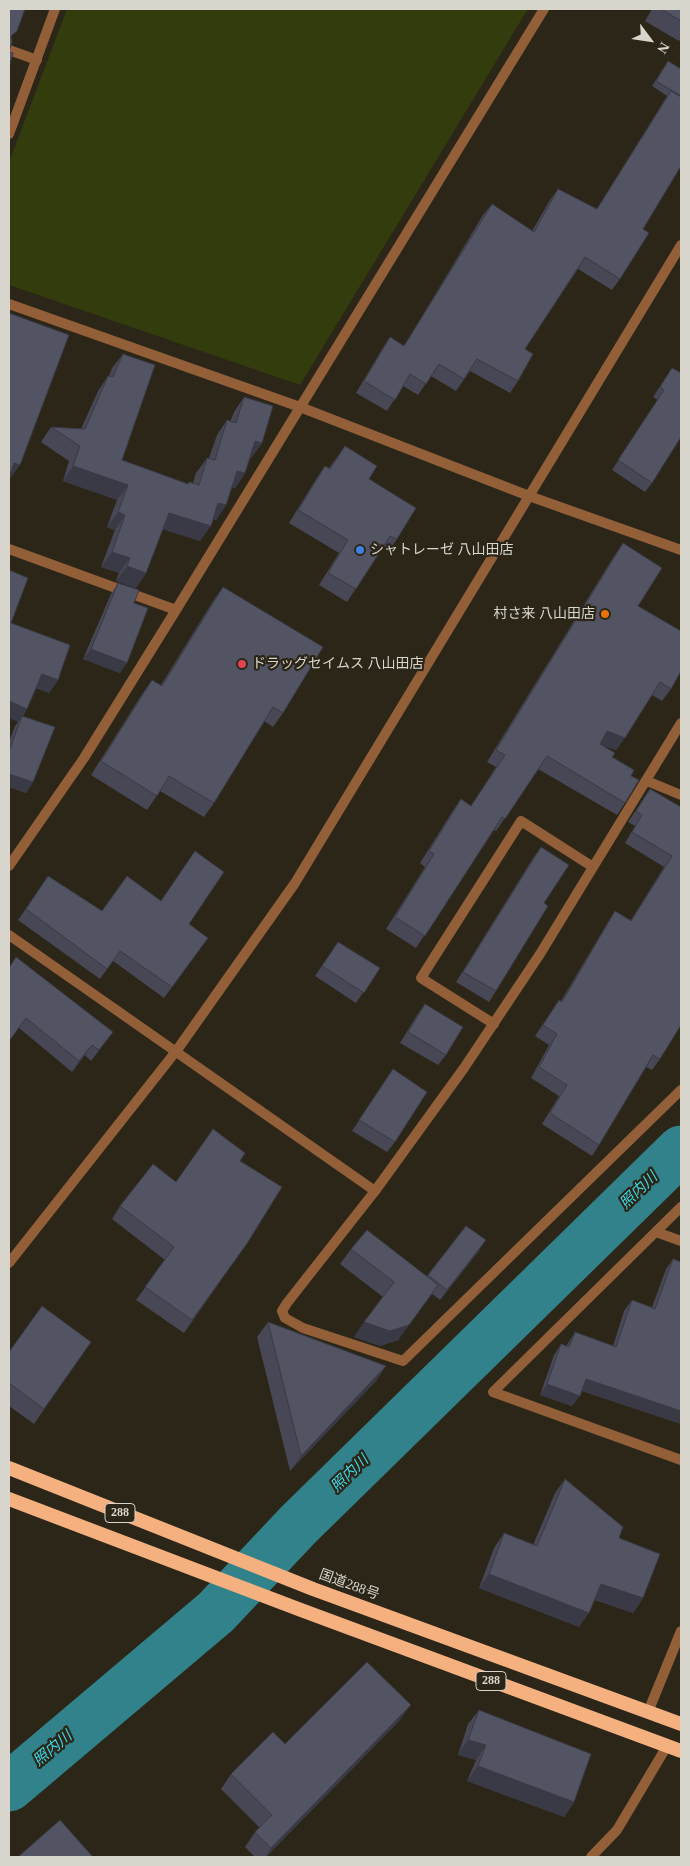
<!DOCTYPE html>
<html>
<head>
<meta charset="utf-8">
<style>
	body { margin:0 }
	#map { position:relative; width:690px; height:1866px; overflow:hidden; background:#2b2618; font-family:"Times New Roman",serif }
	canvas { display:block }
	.frame { position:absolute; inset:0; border:10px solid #d8d5cc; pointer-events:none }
	.north { position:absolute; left:625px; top:15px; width:50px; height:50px; -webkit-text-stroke:4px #2b2618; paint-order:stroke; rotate:121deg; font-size:14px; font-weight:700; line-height:20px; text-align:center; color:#d8d5cc }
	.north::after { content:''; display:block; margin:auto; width:18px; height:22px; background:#d8d5cc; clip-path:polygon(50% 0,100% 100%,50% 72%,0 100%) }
</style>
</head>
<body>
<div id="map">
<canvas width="690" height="1866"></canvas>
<div class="frame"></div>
<div class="north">N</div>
</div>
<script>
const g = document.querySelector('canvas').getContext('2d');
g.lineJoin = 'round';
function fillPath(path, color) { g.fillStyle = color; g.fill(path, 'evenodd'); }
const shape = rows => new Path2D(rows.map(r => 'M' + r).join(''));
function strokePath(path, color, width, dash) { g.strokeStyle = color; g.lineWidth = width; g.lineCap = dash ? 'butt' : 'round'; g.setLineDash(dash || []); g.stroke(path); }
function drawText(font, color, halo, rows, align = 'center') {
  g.font = font + ' "Times New Roman","Noto Sans JP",serif'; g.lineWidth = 4.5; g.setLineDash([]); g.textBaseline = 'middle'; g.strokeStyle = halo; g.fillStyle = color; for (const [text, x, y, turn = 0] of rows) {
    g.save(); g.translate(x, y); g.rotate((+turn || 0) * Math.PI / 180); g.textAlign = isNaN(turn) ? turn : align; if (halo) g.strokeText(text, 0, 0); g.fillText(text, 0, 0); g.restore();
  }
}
const green = shape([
	[67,9,528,9,300,385,9,285,9,162]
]);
const river = shape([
	[9,1787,216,1612,298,1525,681,1150]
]);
const minor = shape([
	[9,50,37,60],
	[9,134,55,9],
	[9,549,176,610],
	[681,723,540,954,464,1068,375,1191,287,1303,282,1311,285,1318,303,1328,403,1361,681,1090],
	[647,781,681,795],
	[9,866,84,758,176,610,544,9],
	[9,935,375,1191],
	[494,1024,421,978,521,821,593,867],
	[681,1207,493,1392,681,1460],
	[656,1232,681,1241],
	[648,1712,681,1631],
	[591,1857,617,1830,667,1746]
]);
const tertiary = shape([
	[9,304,300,407,529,496,681,550],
	[9,1263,177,1050,295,883,681,245]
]);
const trunk = shape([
	[9,1468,313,1589,681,1724],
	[9,1499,301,1610,681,1751]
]);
const wall = shape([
	[652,9,681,9,681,38,679,41,645,21],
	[664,67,681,69,643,229,620,279,612,290,578,269,525,349,518,381,510,393,470,371,456,391,431,376,418,395,403,386,387,411,356,393,382,349,390,337,404,346,483,215,492,204,532,231,550,200,558,189,597,209,667,96,652,86],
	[123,354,122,460,188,484,189,482,193,483,196,473,207,458,209,458,217,435,227,420,230,422,234,412,244,397,262,443,251,458,250,458,245,473,235,488,232,487,226,505,216,520,213,519,200,541,163,529,146,573,136,588,116,581,119,573,101,567,115,530,107,527,117,500,63,481,69,461,41,442,51,427,81,429,98,391,108,376,109,376,112,368],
	[672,368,652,483,645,492,612,470,658,400,653,397],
	[345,446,369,479,397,539,388,552,382,549,347,602,319,585,339,553,289,523,316,479,325,466,329,468],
	[623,543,638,606,671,689,662,701,652,695,616,750,601,745,612,757,631,776,625,803,617,815,538,769,496,831,494,830,416,948,386,929,425,867,420,863,452,812,461,799,471,806,496,767,487,762,614,556],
	[118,583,134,603,120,673,83,659,111,594],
	[223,587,283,713,273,727,264,721,214,803,204,817,160,791,147,810,91,775,142,694,152,680,161,685,213,601],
	[11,623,58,680,49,693,36,688,27,709,23,716,33,782,26,793,9,787,9,742,15,726,18,722],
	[650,789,681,807,660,1059,652,1070,646,1067,599,1145,592,1156,542,1124,559,1096,531,1078,549,1045,535,1036,559,1000,561,1001,608,922,615,911,631,920,664,867,625,843,635,826,628,822],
	[541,847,544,903,496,991,489,1002,456,982,533,858],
	[48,876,102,911,189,924,200,949,164,998,113,961,100,979,18,920],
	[338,942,380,968,356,1003,315,976],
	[9,967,113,1032,91,1061,85,1055,72,1072,19,1028],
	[425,1004,446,1055,438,1065,400,1043,417,1015],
	[393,1069,395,1142,387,1152,352,1131],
	[240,1161,248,1242,184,1333,136,1300,165,1260,112,1219,120,1206,176,1182],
	[466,1226,479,1251,440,1300,432,1294,398,1340,380,1346,354,1337,383,1297,340,1264,351,1249,427,1276],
	[673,1259,681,1262,681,1424,582,1391,572,1406,540,1395,554,1355,561,1344,566,1346,568,1343,575,1332,613,1346,624,1311,632,1300,652,1307,666,1269],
	[268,1322,386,1366,376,1381,290,1471,257,1337],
	[91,1342,34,1424,9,1406,9,1352],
	[565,1479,619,1538,643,1598,633,1613,595,1600,579,1627,479,1588,494,1548,504,1533,533,1545,555,1493],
	[479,1710,574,1802,564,1817,467,1781,476,1760,458,1755,468,1724],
	[400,1720,266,1857,255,1857,245,1847,255,1832,260,1828,221,1789,231,1774,285,1744]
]);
const shadedWall = shape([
	[255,441,262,443,251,458,244,456],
	[14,463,20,465,9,480,9,471],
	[73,466,128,485,117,500,63,481],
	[237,471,245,473,235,488,226,486],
	[218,503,226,505,216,520,208,518],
	[118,512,125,515,115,530,107,527],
	[169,513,211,526,200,541,158,528],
	[112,552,130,558,119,573,101,567],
	[127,566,146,573,136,588,116,581],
	[91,649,127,663,120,673,83,659],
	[42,674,58,680,49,693,33,687],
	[9,701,27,709,18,722,9,718],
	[607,731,625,738,616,750,598,744],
	[9,774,33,782,26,793,9,787],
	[113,1032,105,1043,91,1061,99,1050],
	[92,1045,85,1055,72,1072,79,1061],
	[486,1240,479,1251,440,1300,447,1290],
	[438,1285,398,1340,380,1346,354,1337,364,1322],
	[386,1366,376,1381,290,1471,301,1456],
	[586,1379,681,1411,681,1424,578,1389],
	[547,1384,580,1396,572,1406,540,1395],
	[489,1574,589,1613,579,1627,479,1588],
	[601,1584,643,1598,633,1613,591,1598],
	[411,1705,400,1720,266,1857,265,1857,271,1848],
	[468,1740,486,1745,476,1760,458,1755],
	[478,1766,574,1802,564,1817,467,1781]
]);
const building = shape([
	[9,9,25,9,17,31,11,36,12,42,9,52,13,53,9,67,9,9],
	[661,9,681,9,681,21,661,9],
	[668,61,681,69,681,96,656,81,668,61],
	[671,91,681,97,681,166,643,229,649,233,620,279,585,257,525,349,533,354,518,381,477,359,464,379,439,364,426,384,410,374,395,400,364,381,390,337,404,346,492,204,534,232,558,189,597,209,671,91],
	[9,313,69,335,20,465,14,463,9,478,9,313],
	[123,354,155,365,122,460,188,484,189,482,199,485,207,458,215,460,227,420,236,423,244,397,273,406,262,443,255,441,245,473,237,471,226,505,218,503,211,526,169,513,146,573,127,566,130,558,112,552,125,515,118,512,128,485,73,466,80,446,51,427,85,429,108,376,113,377,123,354],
	[672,368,681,373,681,437,652,483,618,460,664,390,660,387,672,368],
	[345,446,377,466,369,479,416,508,397,539,390,536,356,589,328,573,348,540,298,510,325,466,330,469,345,446],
	[623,543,662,568,638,606,681,631,681,671,671,689,660,682,625,738,607,731,600,744,615,753,612,757,634,770,631,776,639,780,625,803,547,756,505,819,502,817,425,936,395,917,434,854,429,851,461,799,471,806,505,755,496,750,623,543],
	[9,570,28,578,11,623,70,645,58,680,42,674,27,709,9,701,9,570],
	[118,583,139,590,134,603,148,608,127,663,91,649,118,583],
	[223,587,323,647,283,713,273,707,214,803,169,776,157,796,101,761,152,680,162,686,223,587],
	[22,716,55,727,33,782,9,774,9,751,22,716],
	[650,789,681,807,681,1025,660,1059,653,1055,599,1145,550,1113,567,1085,539,1067,557,1034,543,1025,559,1000,562,1002,615,911,631,921,672,856,632,832,642,815,636,811,650,789],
	[541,847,569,865,544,903,548,906,496,991,463,972,541,847],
	[195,851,224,872,189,924,208,938,172,987,120,951,107,969,26,909,48,876,102,911,127,876,161,901,195,851],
	[338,942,380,968,364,993,322,966,338,942],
	[16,957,113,1032,99,1050,92,1045,79,1061,26,1018,9,1041,9,968,16,957],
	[425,1004,463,1027,446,1055,408,1032,425,1004],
	[393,1069,427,1092,395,1142,359,1120,393,1069],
	[213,1129,245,1153,240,1161,282,1187,248,1242,192,1320,145,1287,174,1247,120,1206,153,1164,176,1182,213,1129],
	[466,1226,486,1240,447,1290,428,1275,466,1226],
	[367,1230,438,1285,409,1325,390,1331,364,1322,394,1282,351,1249,367,1230],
	[673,1259,681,1262,681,1411,586,1379,580,1396,547,1384,561,1344,569,1347,575,1332,616,1347,632,1300,655,1309,673,1259],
	[42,1306,91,1342,44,1409,9,1383,9,1352,42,1306],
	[268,1322,386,1366,301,1456,268,1322],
	[565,1479,623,1527,619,1538,660,1554,643,1598,601,1584,589,1613,489,1574,504,1533,537,1546,565,1479],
	[367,1662,411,1705,271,1848,255,1832,272,1815,231,1774,273,1732,285,1744,367,1662],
	[479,1710,591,1754,574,1802,478,1766,486,1745,468,1740,479,1710],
	[60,1820,93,1857,18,1857,60,1820]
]);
const markers = [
	[360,550,5,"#3f7fe0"],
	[605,614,5,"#e8710a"],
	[242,664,5,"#e0444e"]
];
const shields = [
	[120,1513,30],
	[491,1681,30]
];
const shieldNames = [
	["288",120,1513],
	["288",491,1681]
];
const poiNames = [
	["シャトレーゼ 八山田店",370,550],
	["村さ来 八山田店",595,614,"right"],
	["ドラッグセイムス 八山田店",252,664]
];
const streetNames = [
	["国道288号",349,1585,20]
];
const waterNames = [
	["照内川",639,1191,-44],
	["照内川",350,1474,-44],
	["照内川",53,1749,-40]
];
fillPath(green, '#323c0c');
strokePath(river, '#31828b', 49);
strokePath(minor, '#935f39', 10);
strokePath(tertiary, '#935f39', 10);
strokePath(trunk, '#f5b07f', 14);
fillPath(wall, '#474755');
fillPath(shadedWall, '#393a45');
fillPath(building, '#525363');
strokePath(building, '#393a45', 1);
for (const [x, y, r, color] of markers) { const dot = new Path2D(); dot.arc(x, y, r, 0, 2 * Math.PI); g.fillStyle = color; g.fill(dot); strokePath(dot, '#2b2618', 2); }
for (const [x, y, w] of shields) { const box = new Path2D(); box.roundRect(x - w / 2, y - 9.5, w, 19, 4); g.fillStyle = '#2b2618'; g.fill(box); strokePath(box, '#d8d5cc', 1); }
drawText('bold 12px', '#d8d5cc', null, shieldNames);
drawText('14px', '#d8d5cc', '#2b2618', poiNames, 'left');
drawText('14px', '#d8d5cc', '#2b2618', streetNames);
drawText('italic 15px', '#3cdbec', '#2b2618', waterNames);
</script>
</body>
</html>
